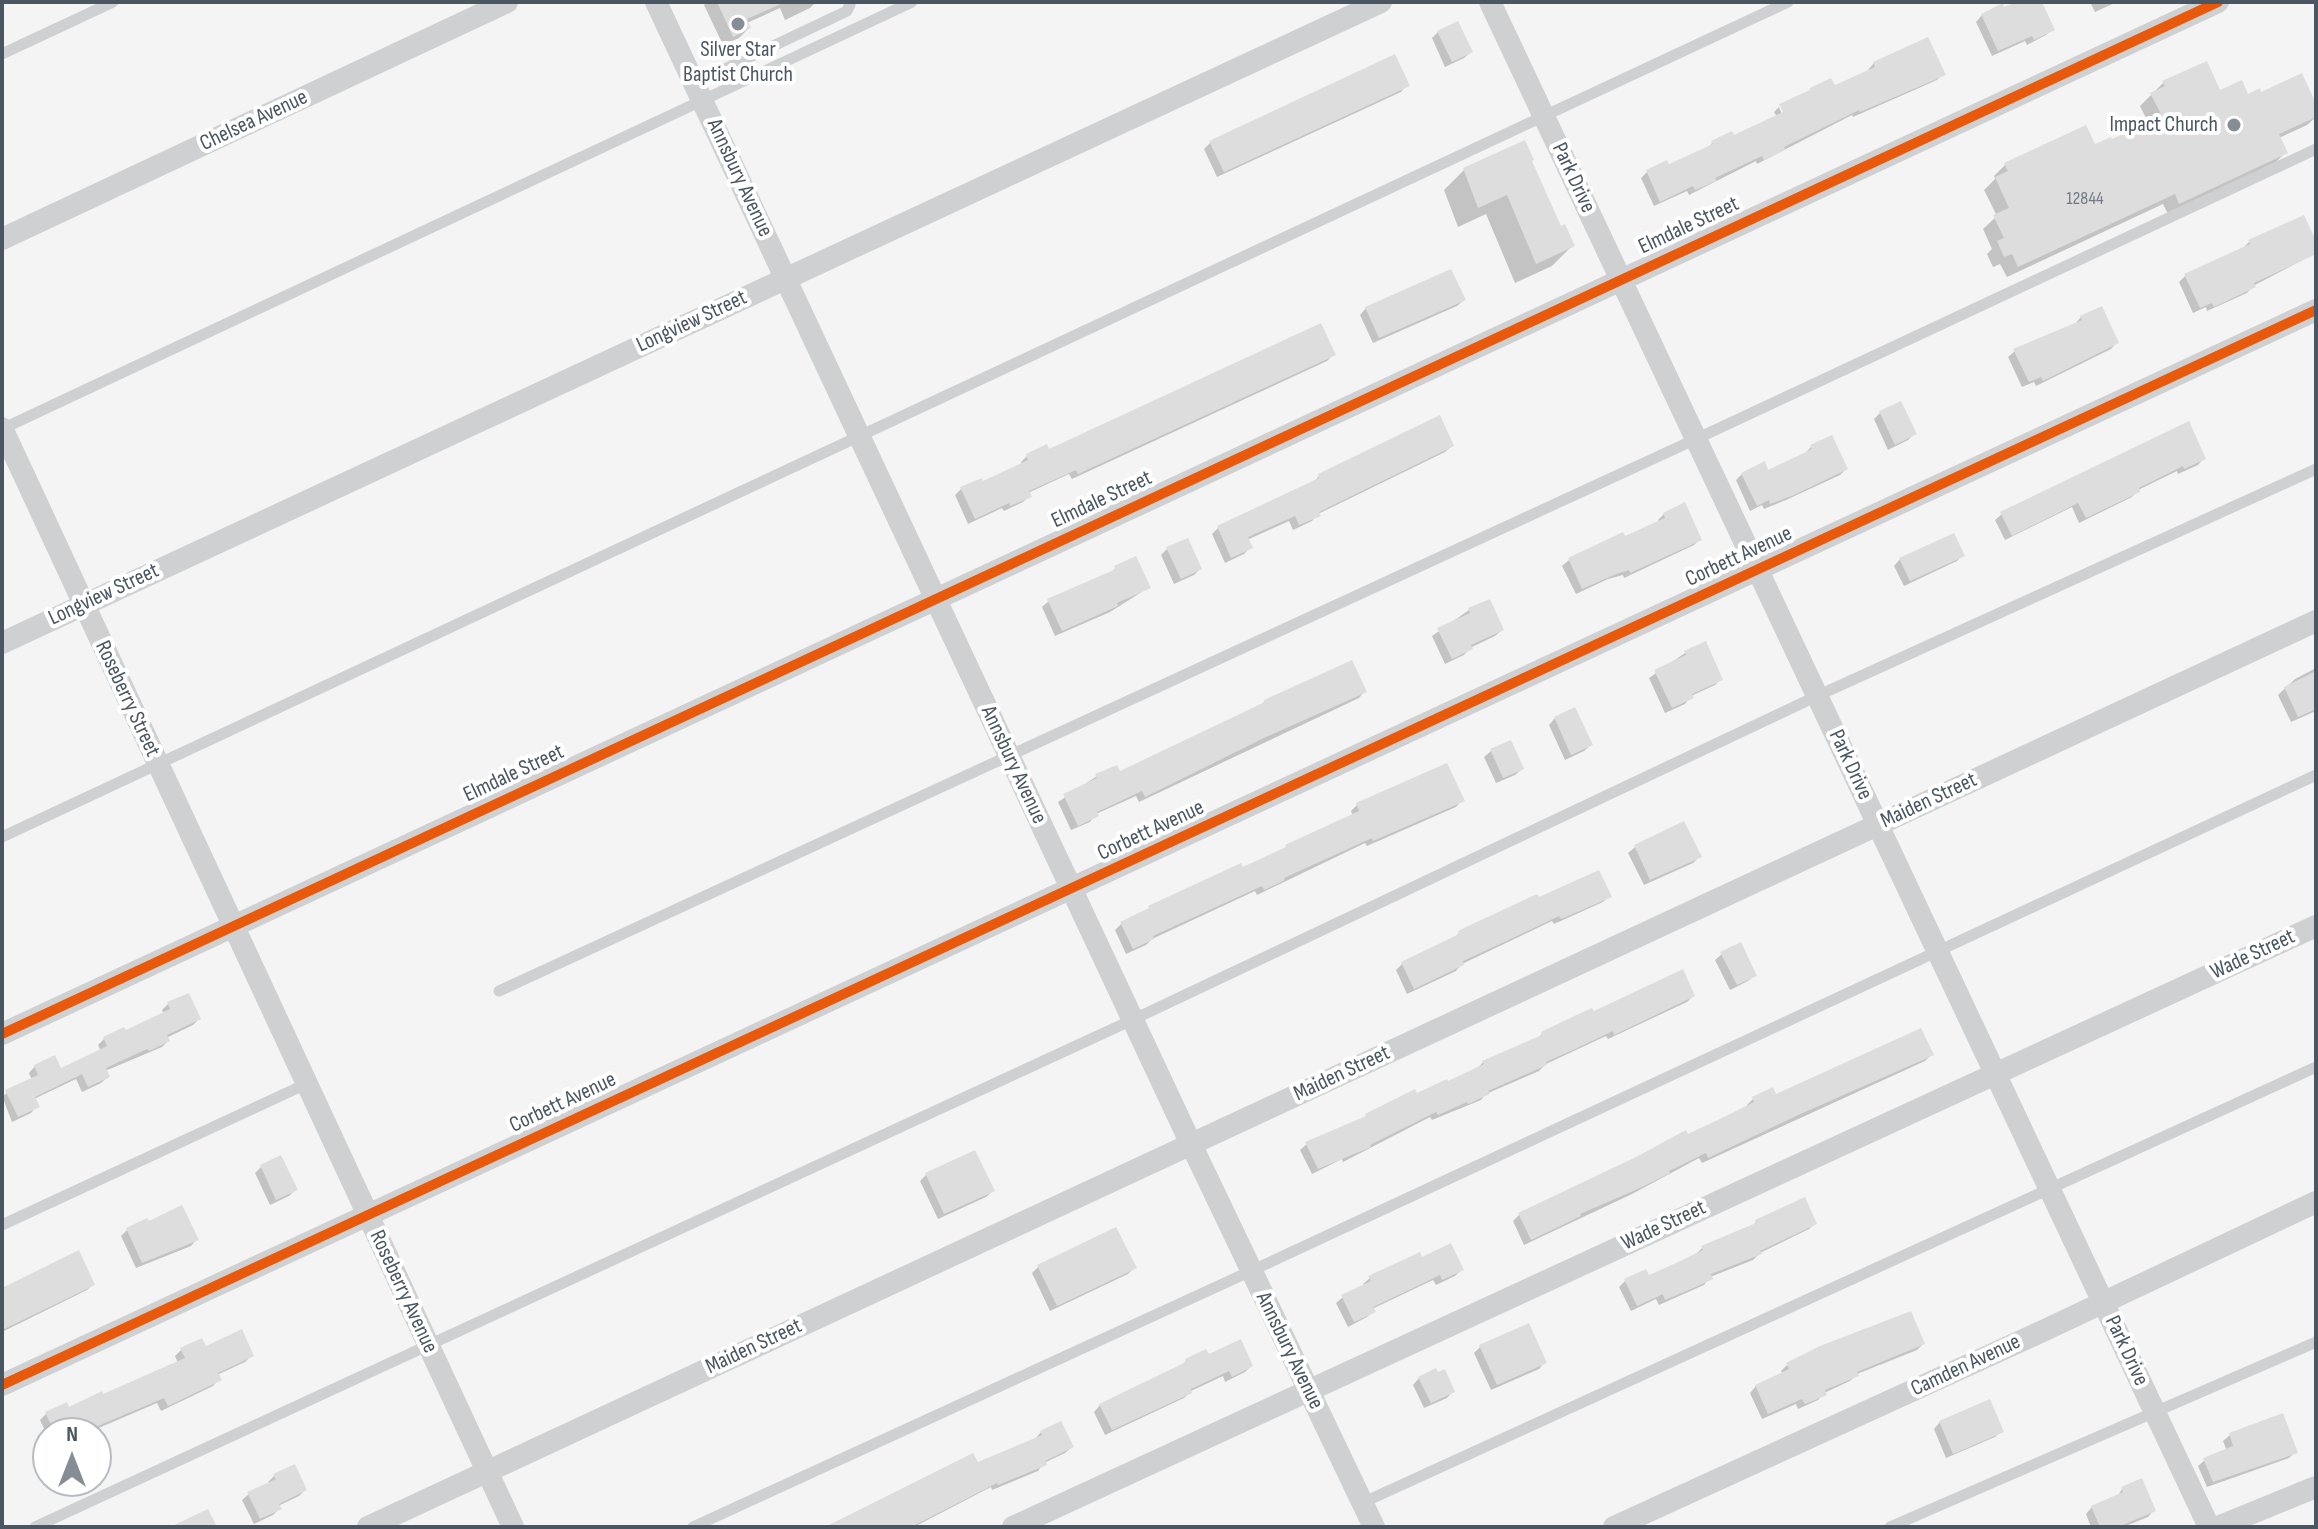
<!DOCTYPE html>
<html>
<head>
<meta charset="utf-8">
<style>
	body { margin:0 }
	#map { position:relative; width:2318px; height:1529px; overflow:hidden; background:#f4f4f4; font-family:"Sofia Sans Condensed",sans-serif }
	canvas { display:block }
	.frame { position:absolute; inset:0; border:4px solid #4a5661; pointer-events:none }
	.north { position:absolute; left:32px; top:1417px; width:80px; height:80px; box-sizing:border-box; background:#fff; border:2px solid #b7bbc0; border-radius:50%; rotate:0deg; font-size:22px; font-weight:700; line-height:32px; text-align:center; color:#4a5661 }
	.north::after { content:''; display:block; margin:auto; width:28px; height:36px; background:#868d94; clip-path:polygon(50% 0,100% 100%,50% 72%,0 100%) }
</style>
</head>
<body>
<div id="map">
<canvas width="2318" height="1529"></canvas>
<div class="frame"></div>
<div class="north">N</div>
</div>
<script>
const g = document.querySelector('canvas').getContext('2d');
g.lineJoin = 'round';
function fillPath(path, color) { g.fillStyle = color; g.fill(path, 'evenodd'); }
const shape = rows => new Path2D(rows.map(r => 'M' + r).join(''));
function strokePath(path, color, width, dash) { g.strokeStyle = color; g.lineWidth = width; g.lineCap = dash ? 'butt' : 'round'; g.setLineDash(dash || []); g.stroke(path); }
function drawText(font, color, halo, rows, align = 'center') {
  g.font = font + ' "Sofia Sans Condensed",sans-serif'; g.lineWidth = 8; g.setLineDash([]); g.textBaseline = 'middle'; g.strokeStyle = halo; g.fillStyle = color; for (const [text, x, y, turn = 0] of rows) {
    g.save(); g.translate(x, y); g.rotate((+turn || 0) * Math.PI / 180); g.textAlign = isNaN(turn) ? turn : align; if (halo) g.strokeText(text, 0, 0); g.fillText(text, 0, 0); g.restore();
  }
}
const shadow = shape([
	[707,2,816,2,810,8,785,20,780,8,747,23,749,28,739,38,723,45,704,5],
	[2021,2,2040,2,2053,29,2046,35,2027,45,2025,41,1992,56,1976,22,1982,15],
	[2090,2,2117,2,2095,12],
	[1438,32,1471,52,1464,58,1445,67,1432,38],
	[1874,63,1943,74,1937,80,1853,117,1852,115,1757,164,1756,161,1689,195,1687,191,1654,206,1641,178,1647,172,1668,167,1706,150,1712,143,1733,137,1777,117,1774,112,1779,107,1785,122,1834,88,1869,72,1868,70],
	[2163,83,2247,96,2260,94,2316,109,2316,117,2307,125,2279,138,2286,152,2274,164,2168,214,2163,204,2007,277,2000,264,1993,267,1987,254,1992,249,1983,229,1997,216,1984,190,1995,179,1994,176,2005,165,2094,147,2149,124,2140,106],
	[1407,85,1401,92,1217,177,1204,149,1210,143],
	[1530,162,1560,228,1572,246,1552,266,1515,283,1486,214,1458,227,1444,190,1464,170],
	[2249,242,2316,246,2316,253,2253,286,2247,293,2207,311,2206,307,2193,313,2179,282,2185,276,2243,248],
	[1464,300,1457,306,1373,343,1360,315,1366,308],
	[2081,317,2117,342,2111,349,2036,386,2034,382,2022,387,2008,357,2015,351,2075,324],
	[1334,354,1327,361,1072,479,1069,474,1028,493,1029,496,1023,502,1004,511,1002,508,968,524,955,495,961,489,982,483,1022,465,1021,462,1027,456,1048,452],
	[1880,413,1914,434,1908,440,1888,450,1874,419],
	[1452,446,1445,452,1318,514,1312,521,1293,530,1289,521,1247,540,1250,548,1244,554,1225,563,1212,534,1218,528,1312,484,1319,476],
	[1811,447,1846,469,1840,475,1786,500,1764,509,1762,505,1750,511,1736,480,1742,474,1767,472,1805,453],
	[2204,458,2198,465,2178,474,2177,471,2138,490,2132,497,2079,523,2072,507,2005,540,1995,520,2002,514],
	[1664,514,1700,539,1694,545,1624,578,1623,575,1608,579,1576,594,1562,566,1569,560,1659,523,1658,520],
	[1167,549,1200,569,1194,575,1174,584,1161,555],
	[1963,555,1957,561,1904,586,1894,566,1900,559],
	[1116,568,1148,588,1110,612,1055,636,1042,607,1049,601,1109,574],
	[1469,610,1502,630,1495,636,1470,648,1464,655,1445,664,1432,636],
	[1685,653,1721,679,1715,685,1691,696,1685,704,1665,713,1649,678],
	[2316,668,2316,711,2291,722,2278,695,2295,679],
	[1365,691,1359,698,1139,802,1136,796,1096,814,1090,822,1071,830,1058,802,1097,776,1119,773,1260,706,1265,701],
	[1555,718,1591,745,1584,751,1565,760,1549,725],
	[1510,742,1522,769,1515,775,1496,783,1484,757,1491,751],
	[1462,800,1456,807,1367,846,1365,843,1257,895,1255,891,1152,939,1146,945,1126,954,1115,930,1121,924,1242,870,1353,816,1351,811,1357,805],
	[1683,823,1699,857,1693,863,1644,885,1628,853,1635,847],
	[1609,896,1603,902,1554,924,1552,921,1462,964,1456,971,1407,994,1396,970,1402,964,1453,939,1459,933,1538,900],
	[1722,954,1755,975,1748,981,1730,990,1715,960],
	[1693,996,1687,1002,1608,1039,1606,1036,1546,1064,1539,1071,1486,1094,1481,1100,1432,1120,1430,1117,1343,1162,1342,1159,1312,1174,1300,1150,1307,1144,1361,1121,1366,1116,1447,1084,1477,1069,1483,1062,1536,1040,1542,1034,1593,1014],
	[168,1004,199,1019,193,1025,166,1038,168,1041,162,1047,105,1071,108,1077,101,1083,82,1092,76,1079,34,1099,37,1106,31,1113,12,1122,2,1096,32,1080,29,1073,35,1066,60,1070,101,1051,98,1045,104,1039,125,1032,164,1014,162,1010],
	[1931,1055,1925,1061,1702,1163,1699,1158,1632,1194,1524,1245,1513,1221,1520,1214,1748,1108,1747,1105,1753,1099,1775,1096],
	[261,1167,295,1190,289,1196,270,1205,255,1173],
	[926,1175,993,1191,986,1197,938,1219,920,1181],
	[1756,1222,1815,1223,1809,1229,1760,1253,1753,1260,1710,1277,1704,1285,1659,1305,1656,1299,1631,1311,1619,1287,1625,1281,1648,1278,1696,1254,1702,1248,1750,1228],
	[127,1230,197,1239,191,1246,136,1268,121,1236],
	[1421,1259,1461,1270,1455,1276,1436,1285,1433,1280,1372,1309,1373,1311,1367,1317,1348,1327,1336,1303,1343,1297,1364,1286,1363,1284,1370,1278],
	[1038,1267,1134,1268,1128,1274,1050,1311,1032,1273],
	[93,1284,87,1290,2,1332,2,1290],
	[1923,1344,1917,1350,1857,1374,1850,1381,1824,1393,1818,1400,1798,1409,1796,1404,1762,1419,1750,1393,1756,1386,1783,1374,1781,1371,1788,1364],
	[1480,1347,1545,1362,1539,1369,1491,1390,1474,1353],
	[205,1348,252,1355,245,1362,217,1375,219,1379,213,1386,161,1411,157,1403,87,1433,85,1428,74,1433,48,1433,48,1437,40,1420,46,1414,68,1409,103,1397,178,1363,175,1356,181,1350],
	[1208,1357,1251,1366,1245,1372,1225,1382,1223,1376,1191,1391,1184,1398,1105,1435,1094,1412,1100,1405,1179,1368,1186,1361],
	[1419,1378,1453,1391,1447,1398,1424,1408,1413,1385],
	[1940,1422,2001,1431,1995,1437,1946,1458,1934,1429],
	[1041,1432,1072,1447,1065,1453,1044,1463,1038,1471,992,1490,991,1487,914,1527,830,1527,1035,1439],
	[2230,1435,2295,1452,2289,1458,2207,1487,2198,1466,2205,1460,2227,1451,2223,1441],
	[274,1476,305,1490,299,1496,278,1506,279,1509,273,1515,254,1524,242,1500,249,1494,269,1484,268,1482],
	[2122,1489,2154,1510,2148,1517,2123,1527,2091,1527,2086,1514,2092,1507,2117,1497]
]);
const building = shape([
	[717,2,785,2,747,19,751,28,733,37],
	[2016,2,2042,2,2055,30,2034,40,2032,36,1998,51,1981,14,2003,3,2004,7],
	[1458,21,1473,52,1452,62,1437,31],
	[1928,37,1946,75,1860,112,1859,110,1784,147,1785,150,1764,160,1762,156,1715,178,1717,181,1695,190,1693,186,1660,202,1646,170,1667,160,1669,164,1713,144,1711,141,1732,131,1734,135,1783,112,1779,104,1810,90,1810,88,1831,78,1835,85,1875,67,1873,62],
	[1395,54,1410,86,1224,172,1209,141],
	[2207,61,2220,90,2242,80,2248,94,2260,88,2261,92,2302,73,2316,104,2316,117,2279,134,2288,153,2179,204,2175,194,2018,267,2012,254,2004,257,1997,241,2004,238,1993,215,2009,208,1995,177,2008,171,2004,163,2086,125,2095,144,2111,137,2112,139,2162,116,2150,93,2165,86,2162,81],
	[1525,140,1534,160,1532,161,1561,226,1565,224,1575,246,1536,264,1507,195,1478,208,1463,168],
	[2304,215,2316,241,2316,254,2254,283,2256,287,2214,307,2212,303,2200,308,2184,274,2250,244,2248,240],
	[1451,269,1466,300,1379,338,1365,307],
	[2102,306,2119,343,2043,381,2041,377,2029,382,2013,349,2082,320,2080,316],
	[1321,323,1336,355,1078,474,1076,470,1029,491,1032,497,1010,506,1009,503,975,519,960,487,982,478,983,481,1028,460,1026,454,1047,444,1049,449],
	[1901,401,1917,434,1895,445,1879,411],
	[1440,415,1454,446,1319,512,1321,516,1299,525,1295,516,1248,537,1253,548,1231,558,1217,526,1319,478,1318,474],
	[2189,421,2206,459,2184,469,2183,466,2139,488,2140,492,2086,518,2078,503,2012,536,2000,512],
	[1832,435,1848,469,1794,495,1770,504,1769,500,1757,506,1741,473,1765,461,1768,470,1812,449,1810,445],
	[1685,502,1702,540,1630,573,1629,570,1616,574,1582,589,1568,558,1623,532,1625,536,1665,518,1663,513],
	[1954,533,1965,556,1910,581,1899,558],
	[1188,538,1202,569,1181,579,1166,547],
	[1136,556,1151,588,1117,603,1118,606,1062,631,1047,599,1116,569,1114,566],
	[1490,599,1504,630,1471,645,1473,649,1452,659,1437,628,1470,613,1468,608],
	[1706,641,1723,680,1692,694,1694,698,1672,708,1654,670,1686,655,1684,651],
	[1352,660,1367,692,1266,737,1145,797,1142,791,1097,812,1099,816,1078,826,1063,794,1097,778,1095,774,1117,765,1120,771,1265,702,1264,700],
	[2316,671,2316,709,2298,717,2284,687],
	[1575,707,1593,745,1571,755,1554,717],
	[1511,740,1524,769,1503,778,1490,749],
	[1447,763,1465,801,1373,841,1372,838,1284,878,1285,880,1264,890,1262,886,1153,936,1154,939,1133,949,1120,922,1149,908,1148,906,1241,863,1243,867,1286,847,1285,845,1359,811,1356,803],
	[1684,821,1702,857,1650,880,1634,845],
	[1599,870,1612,897,1561,919,1559,916,1500,944,1463,961,1464,965,1414,989,1401,962,1459,934,1458,931,1479,921,1537,894,1539,897],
	[1741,942,1757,976,1737,985,1720,952],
	[1683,969,1695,996,1614,1035,1613,1031,1575,1049,1546,1062,1547,1065,1488,1091,1490,1094,1468,1104,1467,1102,1438,1115,1436,1112,1370,1145,1371,1147,1318,1169,1305,1142,1366,1116,1365,1114,1415,1089,1417,1093,1447,1079,1448,1081,1484,1064,1482,1061,1542,1035,1541,1032,1570,1018,1592,1008,1594,1011],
	[189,993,201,1019,167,1035,170,1041,149,1051,147,1049,106,1068,110,1077,88,1087,82,1074,35,1097,40,1107,18,1117,5,1090,38,1075,34,1065,55,1055,61,1068,107,1046,103,1037,124,1027,126,1030,170,1009,167,1002],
	[1921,1028,1934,1055,1796,1116,1708,1158,1706,1153,1669,1171,1670,1173,1640,1188,1580,1214,1581,1216,1531,1240,1518,1213,1636,1157,1686,1130,1688,1134,1726,1116,1754,1102,1752,1097,1773,1087,1776,1094],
	[975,1150,995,1191,944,1214,925,1173],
	[281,1155,298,1190,276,1200,260,1165],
	[1805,1197,1817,1224,1760,1251,1762,1254,1711,1274,1713,1279,1691,1289,1665,1300,1663,1294,1637,1306,1624,1279,1646,1269,1649,1275,1674,1264,1703,1250,1701,1246,1756,1223,1755,1220],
	[182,1205,199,1240,142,1263,126,1228,147,1218,149,1221],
	[1116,1227,1137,1268,1057,1306,1037,1265],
	[1451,1243,1464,1270,1442,1280,1440,1275,1411,1289,1373,1307,1376,1312,1354,1322,1341,1295,1371,1281,1368,1276,1390,1266,1420,1252,1422,1257],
	[79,1250,95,1285,2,1330,2,1288],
	[1911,1311,1925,1344,1857,1372,1859,1376,1825,1390,1827,1395,1805,1404,1802,1399,1768,1414,1755,1385,1789,1369,1786,1363,1820,1346],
	[1529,1323,1547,1363,1497,1385,1479,1345],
	[242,1329,254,1356,218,1373,222,1380,168,1406,164,1398,93,1428,91,1423,70,1433,55,1433,45,1412,67,1402,69,1407,102,1391,103,1394,185,1358,180,1348,202,1338,206,1346],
	[1241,1339,1253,1366,1232,1377,1229,1371,1191,1389,1192,1393,1112,1430,1099,1404,1186,1362,1185,1359,1206,1349,1209,1354],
	[1436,1368,1438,1372,1445,1369,1455,1392,1431,1403,1418,1377],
	[1990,1399,2004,1432,1953,1454,1939,1421],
	[2283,1413,2298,1453,2213,1482,2203,1458,2233,1446,2229,1433],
	[1061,1421,1074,1447,1045,1461,1047,1465,998,1485,997,1483,911,1527,825,1527,973,1453,978,1462,1042,1435,1040,1431],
	[295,1464,307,1490,279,1504,282,1509,260,1519,247,1492,276,1479,273,1474],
	[2142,1478,2156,1511,2118,1527,2100,1527,2091,1506,2123,1492,2121,1487],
	[208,1509,217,1527,170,1527]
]);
const lane = shape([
	[2,54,113,2],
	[695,83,847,11,850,5,848,2],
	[2,429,912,2],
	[2,837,1788,2],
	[499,991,1696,439,2316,149],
	[2,1225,306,1084],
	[1362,1503,2316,1067],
	[35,1527,1132,1020,1817,696,2316,469],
	[693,1527,1251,1271,2316,775],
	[1890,1527,2316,1342]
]);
const street = shape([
	[656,2,1191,1144,1374,1527],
	[1490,2,2209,1527],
	[2,239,507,2],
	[2,428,513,1527],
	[2,643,1381,2],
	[2,1034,2218,2],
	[2,1385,2316,310],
	[368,1527,2316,621],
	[1013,1527,2316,926],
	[1614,1527,2045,1330,2316,1202],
	[2218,1527,2316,1487]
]);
const cycleway = shape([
	[2,1034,2218,2],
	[2,1385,2316,310]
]);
const markers = [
	[738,24,8,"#868d94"],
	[2234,125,8,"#868d94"]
];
const numberNames = [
	["12844",2085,199]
];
const poiNames = [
	["Silver Star",738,50],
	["Baptist Church",738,75],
	["Impact Church",2218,125,"right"]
];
const streetNames = [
	["Chelsea Avenue",254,121,-25],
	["Annsbury Avenue",739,178,65],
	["Park Drive",1573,178,65],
	["Elmdale Street",1689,226,-25],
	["Longview Street",692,322,-25],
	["Elmdale Street",1102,500,-25],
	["Corbett Avenue",1739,557,-25],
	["Longview Street",104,595,-25],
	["Roseberry Street",127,699,65],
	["Annsbury Avenue",1013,765,65],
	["Park Drive",1850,765,65],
	["Elmdale Street",514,774,-25],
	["Maiden Street",1929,801,-25],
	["Corbett Avenue",1151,831,-25],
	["Wade Street",2253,955,-25],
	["Maiden Street",1342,1074,-25],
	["Corbett Avenue",563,1103,-25],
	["Wade Street",1664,1226,-25],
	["Roseberry Avenue",403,1292,65],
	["Maiden Street",754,1347,-25],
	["Annsbury Avenue",1289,1351,64],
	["Park Drive",2126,1351,65],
	["Camden Avenue",1966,1366,-25]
];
fillPath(shadow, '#0003');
fillPath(building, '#ddddde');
strokePath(lane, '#ced0d2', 11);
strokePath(street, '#ced0d2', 22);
strokePath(cycleway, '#e8590c', 10);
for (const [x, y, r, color] of markers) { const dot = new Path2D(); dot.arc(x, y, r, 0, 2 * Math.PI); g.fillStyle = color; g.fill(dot); strokePath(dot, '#fff', 3); }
drawText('18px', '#707881', null, numberNames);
drawText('22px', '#4a5661', '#fff', poiNames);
drawText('22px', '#4a5661', '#fff', streetNames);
</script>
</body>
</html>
